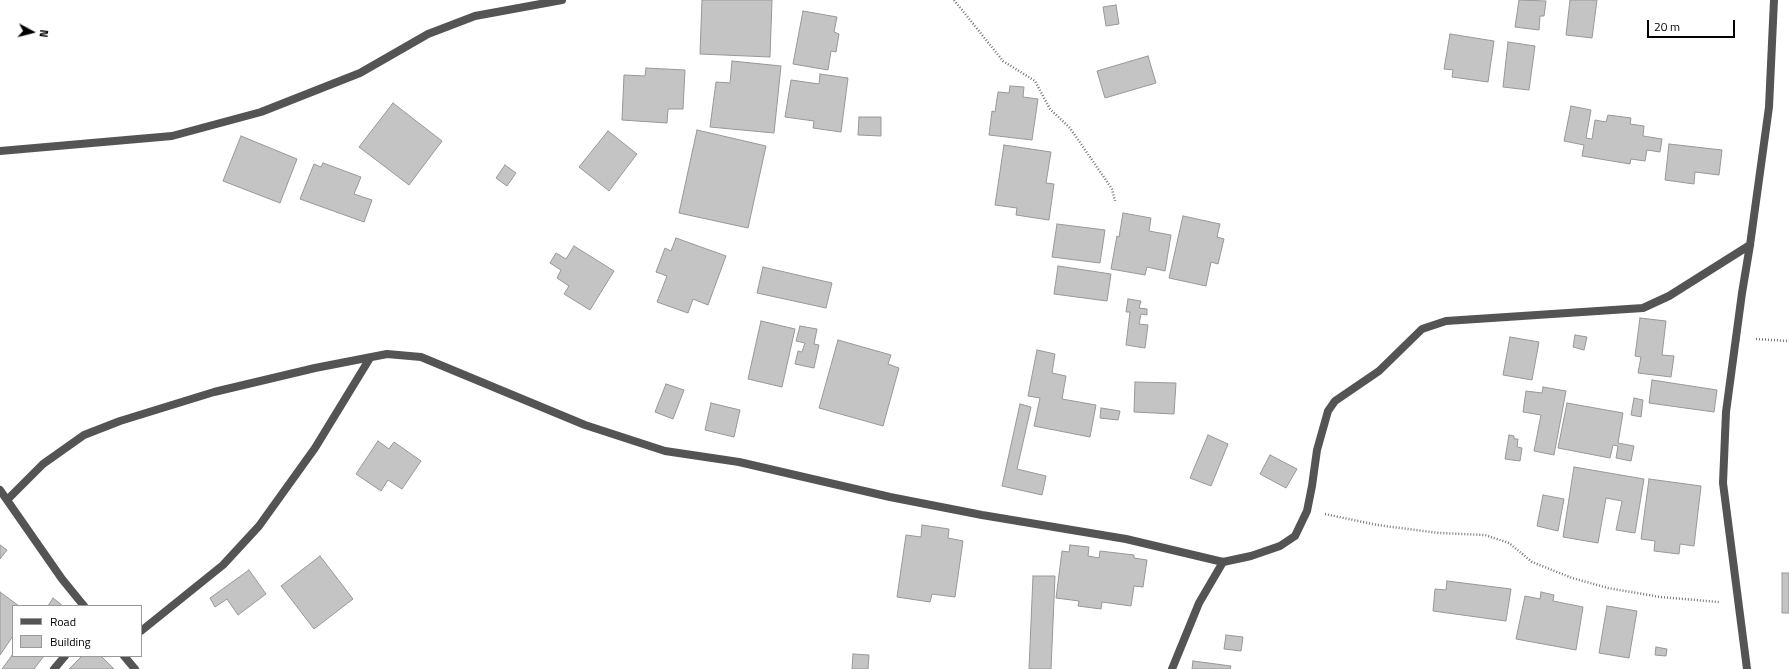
<!DOCTYPE html>
<html>
<head>
<meta charset="utf-8">
<style>
	body { margin:0 }
	#map { position:relative; width:1789px; height:669px; overflow:hidden; background:#fff; font-family:"Titillium Web",sans-serif }
	canvas { display:block }
	.legend { position:absolute; left:12px; top:605px; width:130px; height:52px; box-sizing:border-box; background:#fff; border:1px solid #999; margin:0; padding:5px 7px; list-style:none; font-size:12px; color:#000 }
	.legend li { display:flex; align-items:center; gap:8px; height:20px }
	.legend b { width:20px; border:1px solid #999 }
	.north { position:absolute; left:12px; top:12px; width:40px; height:40px; -webkit-text-stroke:3px #fff; paint-order:stroke; rotate:97deg; font-size:11px; font-weight:700; line-height:16px; text-align:center; color:#000 }
	.north::after { content:''; display:block; margin:auto; width:14px; height:18px; background:#000; clip-path:polygon(50% 0,100% 100%,50% 72%,0 100%) }
	.scale { position:absolute; left:1647px; top:20px; width:88px; height:18px; box-sizing:border-box; border:2px solid #000; border-top:0; padding-left:5px; font-size:12px; line-height:14px; white-space:nowrap; color:#000; -webkit-text-stroke:3px #fff; paint-order:stroke }
</style>
</head>
<body>
<div id="map">
<canvas width="1789" height="669"></canvas>
<ul class="legend">
<li><b style="height:5px;background:#545454"></b>Road</li>
<li><b style="height:11px;background:#c4c4c4"></b>Building</li>
</ul>
<div class="north">N</div>
<div class="scale">20 m</div>
</div>
<script>
const g = document.querySelector('canvas').getContext('2d');
g.lineJoin = 'round';
function fillPath(path, color) { g.fillStyle = color; g.fill(path, 'evenodd'); }
const shape = rows => new Path2D(rows.map(r => 'M' + r).join(''));
function strokePath(path, color, width, dash) { g.strokeStyle = color; g.lineWidth = width; g.lineCap = dash ? 'butt' : 'round'; g.setLineDash(dash || []); g.stroke(path); }
const building = shape([
	[702,0,772,0,770,57,700,54,702,0],
	[1519,0,1546,1,1544,16,1540,16,1539,30,1515,27,1519,0],
	[1570,0,1597,0,1592,38,1566,35,1570,0],
	[1116,5,1119,24,1106,26,1103,7,1116,5],
	[803,11,837,17,834,32,839,34,836,52,831,51,828,70,793,64,803,11],
	[1450,34,1494,41,1488,82,1452,77,1453,70,1444,69,1450,34],
	[1508,42,1535,46,1529,90,1503,87,1508,42],
	[1148,56,1156,83,1105,98,1097,71,1148,56],
	[732,61,781,66,774,133,710,127,716,82,730,83,732,61],
	[646,68,685,70,683,109,668,109,667,123,622,120,624,75,645,76,646,68],
	[820,74,848,78,841,132,813,128,814,121,785,117,791,80,819,84,820,74],
	[1010,86,1024,87,1023,97,1038,99,1032,140,989,135,992,111,995,112,998,92,1009,93,1010,86],
	[393,103,442,141,409,185,359,147,393,103],
	[1571,106,1591,110,1586,138,1592,139,1595,120,1606,122,1608,115,1631,118,1630,124,1644,126,1643,136,1662,139,1660,152,1647,150,1645,161,1631,159,1630,164,1582,156,1584,145,1564,141,1571,106],
	[859,117,881,117,881,136,858,135,859,117],
	[697,130,766,146,748,228,679,213,697,130],
	[608,131,637,154,609,191,579,167,608,131],
	[241,136,297,159,280,203,223,181,241,136],
	[1669,144,1722,150,1719,175,1695,172,1694,184,1665,180,1669,144],
	[1004,145,1051,152,1046,183,1054,184,1049,220,1016,215,1017,208,995,205,1004,145],
	[323,163,361,177,354,194,372,200,364,222,300,199,314,164,321,167,323,163],
	[505,165,516,173,507,186,496,178,505,165],
	[1123,213,1151,218,1149,231,1171,235,1165,271,1147,267,1145,275,1111,269,1117,236,1119,237,1123,213],
	[1183,216,1220,224,1217,237,1224,239,1218,264,1211,262,1206,286,1169,278,1183,216],
	[1057,224,1105,230,1100,263,1052,257,1057,224],
	[676,238,726,256,708,305,693,299,688,313,657,302,667,276,656,272,665,248,671,251,676,238],
	[574,246,614,271,590,310,564,294,569,286,557,278,561,270,550,263,556,253,566,259,574,246],
	[1058,266,1111,274,1107,301,1054,294,1058,266],
	[763,267,832,283,826,308,757,293,763,267],
	[1128,299,1141,301,1139,308,1147,309,1147,315,1141,314,1139,324,1148,325,1145,348,1126,345,1130,312,1126,312,1128,299],
	[1640,318,1666,321,1662,355,1674,356,1671,377,1638,373,1641,357,1635,356,1640,318],
	[761,321,795,329,782,387,748,379,761,321],
	[800,326,817,329,814,344,819,345,814,368,795,364,798,351,802,352,805,343,796,341,800,326],
	[1575,335,1587,337,1584,350,1573,347,1575,335],
	[1510,337,1539,342,1532,380,1503,375,1510,337],
	[838,340,891,355,888,364,899,368,883,426,819,408,838,340],
	[1037,350,1055,354,1052,373,1066,376,1062,399,1096,405,1090,437,1034,426,1040,398,1028,396,1037,350],
	[1652,380,1717,390,1714,412,1649,403,1652,380],
	[1135,382,1176,383,1174,414,1134,412,1135,382],
	[666,384,684,390,673,419,655,412,666,384],
	[1543,387,1566,391,1554,455,1534,451,1541,415,1523,412,1526,391,1542,393,1543,387],
	[1634,398,1643,400,1641,417,1631,415,1634,398],
	[711,403,740,410,734,437,705,430,711,403],
	[1567,403,1623,413,1618,443,1634,446,1631,461,1616,458,1618,446,1613,445,1610,458,1558,448,1567,403],
	[1020,404,1031,407,1017,469,1046,476,1042,495,1002,486,1020,404],
	[1101,408,1120,411,1118,420,1100,418,1101,408],
	[1208,435,1228,444,1211,486,1190,478,1208,435],
	[1509,435,1514,436,1514,439,1518,439,1517,447,1522,448,1520,461,1505,459,1509,435],
	[378,441,389,449,394,442,421,461,402,489,388,480,381,491,356,474,378,441],
	[1270,455,1297,469,1286,488,1260,474,1270,455],
	[1574,467,1644,479,1635,533,1616,530,1622,501,1606,498,1598,543,1563,537,1574,467],
	[1649,479,1701,486,1694,546,1680,544,1679,554,1654,551,1655,541,1641,539,1649,479],
	[1543,495,1564,499,1558,531,1537,526,1543,495],
	[922,525,949,529,948,538,963,541,955,597,932,594,930,602,897,597,906,535,921,537,922,525],
	[0,545,7,550,0,559,0,545],
	[1070,545,1089,547,1088,556,1099,558,1100,551,1134,555,1134,558,1147,560,1143,587,1134,586,1131,606,1102,602,1101,609,1078,606,1079,601,1056,598,1062,551,1069,552,1070,545],
	[320,556,353,599,314,629,281,586,320,556],
	[249,570,266,594,238,615,227,599,215,607,210,598,249,570],
	[1782,573,1789,573,1789,613,1782,613,1782,573],
	[1033,576,1055,576,1051,669,1029,669,1033,576],
	[1447,581,1511,589,1506,621,1433,611,1435,589,1446,590,1447,581],
	[0,592,19,606,13,606,13,636,0,655,0,592],
	[1541,592,1554,595,1553,601,1583,607,1576,650,1516,639,1525,596,1540,599,1541,592],
	[53,598,63,606,48,606,53,598],
	[1607,606,1637,611,1629,658,1599,653,1607,606],
	[1226,635,1243,637,1241,651,1224,649,1226,635],
	[1656,647,1667,649,1666,656,1655,655,1656,647],
	[13,654,13,656,44,656,34,669,2,669,13,654],
	[853,654,869,655,868,669,852,669,853,654],
	[82,656,101,656,114,669,69,669,82,656],
	[1193,661,1231,666,1230,669,1192,669,1193,661]
]);
const path = shape([
	[954,0,1003,61,1035,81,1050,109,1070,128,1112,189,1115,201],
	[1756,339,1789,341],
	[1325,514,1377,525,1439,533,1485,535,1509,543,1532,562,1572,578,1608,588,1660,597,1719,602]
]);
const service = shape([
	[1172,669,1199,603,1223,562]
]);
const minor = shape([
	[0,151,172,136,261,112,360,73,428,34,475,16,562,0],
	[0,490,62,579,84,606],
	[7,500,43,464,84,435,120,421,214,392,315,368,387,354,421,357,585,425,665,451,739,462,890,497,982,515,1126,539,1223,562,1251,556,1280,546,1295,536,1307,511,1312,486,1317,450,1328,411,1335,401,1379,371,1422,329,1446,321,1643,308,1669,296,1750,245],
	[141,631,223,565,259,526,315,448,370,358],
	[124,656,135,669],
	[54,669,65,656],
	[1747,669,1723,483,1726,412,1742,293,1750,245,1769,107,1774,0]
]);
fillPath(building, '#c4c4c4');
strokePath(building, '#989898', 1);
strokePath(path, '#767676', 2.5, [1, 2]);
strokePath(service, '#545454', 8);
strokePath(minor, '#545454', 8);
</script>
</body>
</html>
